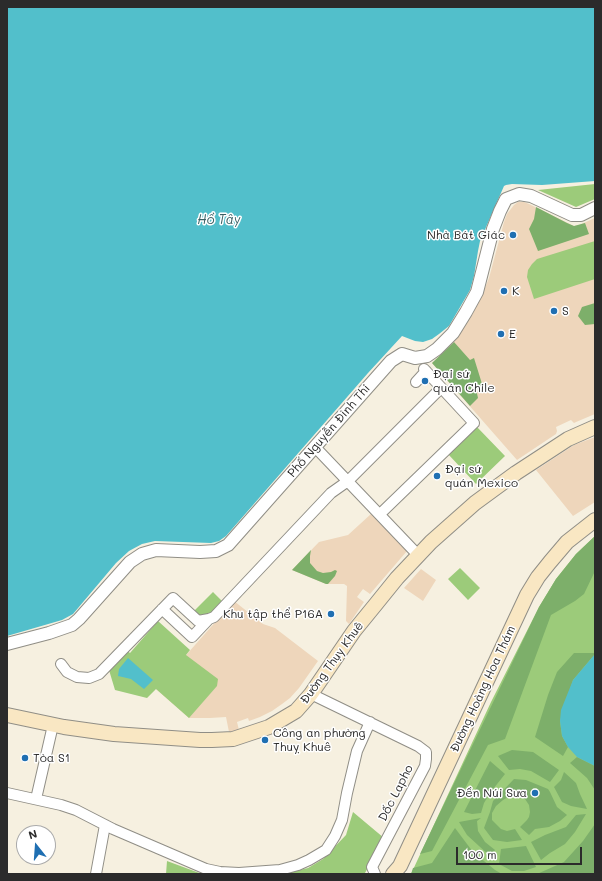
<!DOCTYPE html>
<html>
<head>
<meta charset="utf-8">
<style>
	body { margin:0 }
	#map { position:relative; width:602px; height:881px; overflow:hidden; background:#f6f0e0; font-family:Mali,sans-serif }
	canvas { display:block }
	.frame { position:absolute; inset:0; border:8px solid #2b2b2b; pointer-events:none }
	.north { position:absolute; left:16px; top:825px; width:40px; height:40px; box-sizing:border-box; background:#fff; border:1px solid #aaa; border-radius:50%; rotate:343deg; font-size:11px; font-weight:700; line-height:16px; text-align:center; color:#2b2b2b }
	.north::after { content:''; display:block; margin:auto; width:14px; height:18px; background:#1f6fb2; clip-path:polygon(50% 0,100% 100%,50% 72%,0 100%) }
	.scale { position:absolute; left:456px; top:847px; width:126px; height:18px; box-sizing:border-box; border:2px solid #2b2b2b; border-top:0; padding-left:5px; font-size:12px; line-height:14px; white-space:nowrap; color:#2b2b2b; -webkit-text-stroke:3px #fff; paint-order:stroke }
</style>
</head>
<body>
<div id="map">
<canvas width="602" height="881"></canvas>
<div class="frame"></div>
<div class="north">N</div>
<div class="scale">100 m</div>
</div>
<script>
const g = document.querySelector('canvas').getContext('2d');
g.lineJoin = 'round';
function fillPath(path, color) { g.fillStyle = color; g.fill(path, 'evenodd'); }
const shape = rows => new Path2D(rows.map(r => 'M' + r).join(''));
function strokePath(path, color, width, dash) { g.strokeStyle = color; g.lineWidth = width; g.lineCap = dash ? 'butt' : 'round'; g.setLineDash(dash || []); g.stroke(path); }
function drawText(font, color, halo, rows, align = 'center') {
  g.font = font + ' Mali,sans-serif'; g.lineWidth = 3; g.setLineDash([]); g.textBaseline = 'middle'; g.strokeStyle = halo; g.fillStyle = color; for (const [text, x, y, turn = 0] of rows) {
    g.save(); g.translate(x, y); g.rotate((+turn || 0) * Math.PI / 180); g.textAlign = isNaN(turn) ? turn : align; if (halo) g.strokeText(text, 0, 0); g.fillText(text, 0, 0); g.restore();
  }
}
const built = shape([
	[518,202,524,202,529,204,574,226,579,225,595,218,595,414,576,422,574,423,571,420,556,427,557,431,556,434,517,460,432,363,454,342,471,317,482,295,489,278,504,222,507,214,514,205],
	[595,437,595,502,573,516,536,470,574,445],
	[371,514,407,551,370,594,363,589,357,597,364,602,349,624,346,621,347,586,344,584,326,584,292,570,319,542,348,535],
	[421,569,436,580,423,601,404,588],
	[234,601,263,624,275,628,318,661,299,688,290,698,282,704,272,711,260,717,249,721,248,718,237,722,239,730,229,732,226,717,210,718,189,718,156,689]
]);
const green = shape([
	[595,184,595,199,576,207,538,190],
	[595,241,595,279,534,299,527,277,528,270,532,264,537,259],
	[477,427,505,456,476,484,448,454],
	[595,536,595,874,411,874,491,702,539,607,556,579,576,554],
	[460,568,480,588,468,600,448,579],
	[213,592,222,601,208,616,200,617,194,611],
	[158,621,190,650,186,655,218,679,217,686,189,718,156,689,147,698,115,690,109,670,126,650,130,653],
	[353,812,384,838,365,873,363,874,283,874,308,868,323,859,346,835],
	[167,861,202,874,166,874]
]);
const forest = shape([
	[536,207,567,223,574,226,585,223,589,234,538,251,529,229,534,219],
	[595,303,595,324,585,325,578,316,582,307],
	[454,342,470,360,474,358,483,387,476,389,478,398,470,406,432,363],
	[595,536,595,571,584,594,575,601,551,615,505,739,488,745,432,851,420,854,539,607,556,579,576,554],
	[311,550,310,556,310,563,317,571,323,573,331,572,335,570,337,571,335,576,328,584,326,584,292,570],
	[574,653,595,653,595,654,573,680,560,721,562,736,568,747,563,756,535,737,548,695,557,672],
	[512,750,533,752,559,770,550,782,531,771,520,769,509,770,498,756],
	[577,757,595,766,595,790,587,778,570,763],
	[490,761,505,774,490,793,484,803,481,813,472,814,464,812],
	[564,772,576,783,580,794,587,809,571,806,562,802,554,787,561,780],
	[514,779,526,780,548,789,550,792,557,807,567,815,560,821,549,827,535,829,529,835,520,827,527,820,529,817,530,812,529,805,525,799,520,797,508,797,503,800,496,806,492,813,492,820,501,829,507,831,515,829,522,840,507,842,493,840,484,828,490,812,493,801],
	[586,814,575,832,565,844,550,853,541,860,531,842,545,835,566,827,576,815],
	[481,818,477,821,478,831,485,842,495,850,491,857,467,835,459,822],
	[595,824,595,874,537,874,564,862,583,841],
	[455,828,473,852,495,870,502,874,411,874,413,868,432,863],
	[526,846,536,867,524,871,512,871,499,864,501,849]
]);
const water = shape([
	[7,7,595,7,595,181,542,185,512,184,506,185,504,186,480,241,478,251,474,276,470,290,449,326,439,334,432,339,423,342,415,341,402,336,368,373,226,536,219,541,211,543,155,541,142,544,129,551,116,563,73,614,62,620,7,636],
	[595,654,595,766,577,757,568,747,562,736,560,721,561,710,573,680],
	[128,658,153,680,144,689,131,679,118,676,119,669]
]);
const minor = shape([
	[416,382,426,371],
	[315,447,418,555],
	[380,514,474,423,424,369],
	[162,609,192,637,209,619],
	[61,664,67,672,77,677,89,678,99,674,173,598,198,621,209,619,214,617,331,493,348,481,441,388],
	[311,694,418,746,426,752,426,759,425,766,372,867,375,874],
	[7,793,61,805,76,810,113,829,206,869,220,872,239,873,280,870,298,865,309,860,326,850,335,836,342,820,347,793,357,751,370,722],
	[36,799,53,725],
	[96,874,105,825]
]);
const tertiary = shape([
	[7,644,49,633,72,625,79,619,130,562,142,554,156,550,200,552,216,551,228,545,391,361,402,354,415,358,427,356,437,349,453,333,466,312,477,292,493,229,500,211,506,199,519,194,531,196,572,215,581,215,595,208]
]);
const secondary = shape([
	[7,715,64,727,114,734,200,740,212,740,233,739,269,727,296,711,311,694,354,631,376,604,397,578,431,542,475,503,516,473,568,439,595,427],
	[393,874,400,866,527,595,538,577,550,562,567,542,595,520]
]);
const markers = [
	[513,235,4,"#1f6fb2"],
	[504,291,4,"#1f6fb2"],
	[554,311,4,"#1f6fb2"],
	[501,334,4,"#1f6fb2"],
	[425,381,4,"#1f6fb2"],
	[437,476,4,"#1f6fb2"],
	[331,614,4,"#1f6fb2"],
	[265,740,4,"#1f6fb2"],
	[25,758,4,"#1f6fb2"],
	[535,793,4,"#1f6fb2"]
];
const poiNames = [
	["Nhà Bát Giác",505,235,"right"],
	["K",512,291],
	["S",562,311],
	["E",509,334],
	["Đại sứ",433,374],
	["quán Chile",433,388],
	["Đại sứ",445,469],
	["quán Mexico",445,483],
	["Khu tập thể P16A",323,614,"right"],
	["Công an phường",273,733],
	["Thuỵ Khuê",273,747],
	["Tòa S1",33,758],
	["Đền Núi Sưa",527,793,"right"]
];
const streetNames = [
	["Phố Nguyễn Đình Thi",329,431,-49],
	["Đường Thụy Khuê",332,663,-54],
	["Đường Hoàng Hoa Thám",483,689,-65],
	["Dốc Lapho",396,793,-63]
];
const waterNames = [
	["Hồ Tây",219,220]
];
fillPath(built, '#eed6bb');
fillPath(green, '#9ccb7a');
fillPath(forest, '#7daf6a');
fillPath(water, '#52bfcb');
strokePath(minor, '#908e86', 12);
strokePath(tertiary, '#908e86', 14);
strokePath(secondary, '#908e86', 16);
strokePath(minor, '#fff', 10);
strokePath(tertiary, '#fff', 12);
strokePath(secondary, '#f9e7c3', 14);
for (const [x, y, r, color] of markers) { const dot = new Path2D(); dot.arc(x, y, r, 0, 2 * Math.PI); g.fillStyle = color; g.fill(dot); strokePath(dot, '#fff', 1.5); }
drawText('12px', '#2b2b2b', '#fff', poiNames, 'left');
drawText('12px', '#2b2b2b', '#fff', streetNames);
drawText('italic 13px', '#395f63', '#fff', waterNames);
</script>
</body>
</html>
